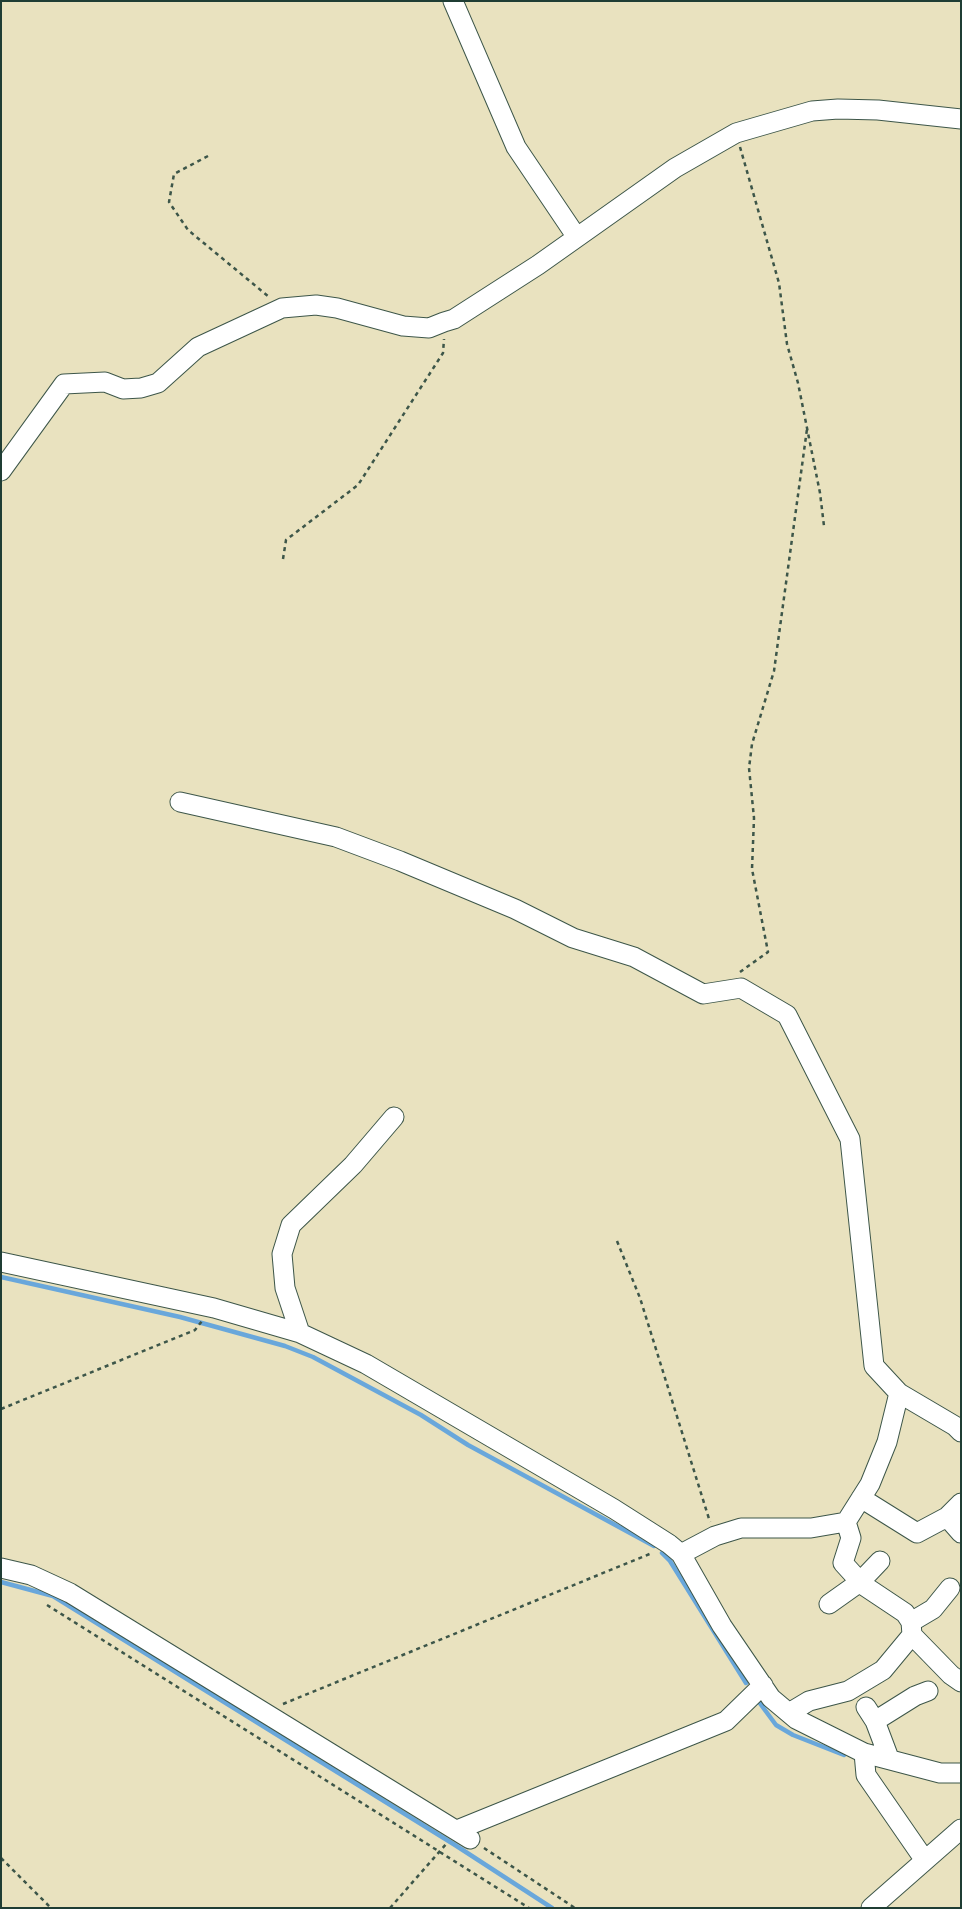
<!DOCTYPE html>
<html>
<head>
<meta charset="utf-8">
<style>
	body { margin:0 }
	#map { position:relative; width:962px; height:1909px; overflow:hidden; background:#e9e2bf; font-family:Dekko,sans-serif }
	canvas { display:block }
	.frame { position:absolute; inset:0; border:2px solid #1f3d34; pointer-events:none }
</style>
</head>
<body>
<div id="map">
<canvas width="962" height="1909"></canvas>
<div class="frame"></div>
</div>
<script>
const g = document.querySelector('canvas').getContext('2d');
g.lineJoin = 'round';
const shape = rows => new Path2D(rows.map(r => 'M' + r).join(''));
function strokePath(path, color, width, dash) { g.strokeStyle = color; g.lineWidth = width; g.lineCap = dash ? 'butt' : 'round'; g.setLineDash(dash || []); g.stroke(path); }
const stream = shape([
	[1,1277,180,1317,285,1346,313,1357,421,1415,468,1445,654,1546],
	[662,1553,670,1561,746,1683],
	[1,1582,53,1596,455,1845,552,1908],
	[759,1702,776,1725,793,1735,844,1755]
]);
const path = shape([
	[740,147,779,283,787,344,798,383,820,493,824,526],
	[208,156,174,174,169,202,188,230,269,297],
	[283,559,286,540,358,485,443,353,444,339],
	[740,972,768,952,752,869,754,818,749,768,752,744,774,671,807,429],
	[617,1241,640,1298,710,1522],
	[1,1409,195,1330,202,1321],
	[47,1605,529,1908],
	[283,1704,652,1553],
	[484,1848,575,1908],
	[1,1858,51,1908],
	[390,1908,447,1843]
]);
const minor = shape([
	[453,1,516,147,576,236],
	[1,471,64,384,105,382,123,389,141,388,158,383,198,347,282,308,316,305,337,308,403,326,429,328,444,322,454,319,538,265,675,168,736,133,812,111,838,109,878,110,961,119],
	[180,802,336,837,400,861,515,909,573,938,634,957,703,994,741,988,787,1015,850,1139,874,1366,899,1393,955,1426,961,1432],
	[1,1262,214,1308,300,1333,366,1364,614,1509,669,1544,681,1554,722,1626,771,1698,796,1719,864,1753,940,1773,961,1773],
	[300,1333,285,1288,282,1254,291,1225,353,1165,394,1117],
	[861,1498,917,1533,947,1517,961,1503],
	[947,1517,961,1533],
	[846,1522,851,1538,843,1563,863,1585,905,1613,911,1622,912,1635,951,1675,961,1682],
	[681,1554,715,1536,741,1528,811,1528,846,1522,870,1484,887,1442,899,1393],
	[1,1568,31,1575,70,1593,470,1839],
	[829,1604,860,1582,880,1561],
	[911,1622,933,1609,950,1588],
	[866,1707,875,1721,889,1758],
	[789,1713,809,1701,848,1691,883,1670,912,1635],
	[875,1721,915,1696,928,1691],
	[864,1753,866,1775,924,1859],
	[457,1830,726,1721,763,1685],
	[871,1908,961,1829]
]);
strokePath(stream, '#69a7db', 4.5);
strokePath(minor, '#3d5649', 21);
strokePath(path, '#3d5649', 2.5, [4, 4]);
strokePath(minor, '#fff', 19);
</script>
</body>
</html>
